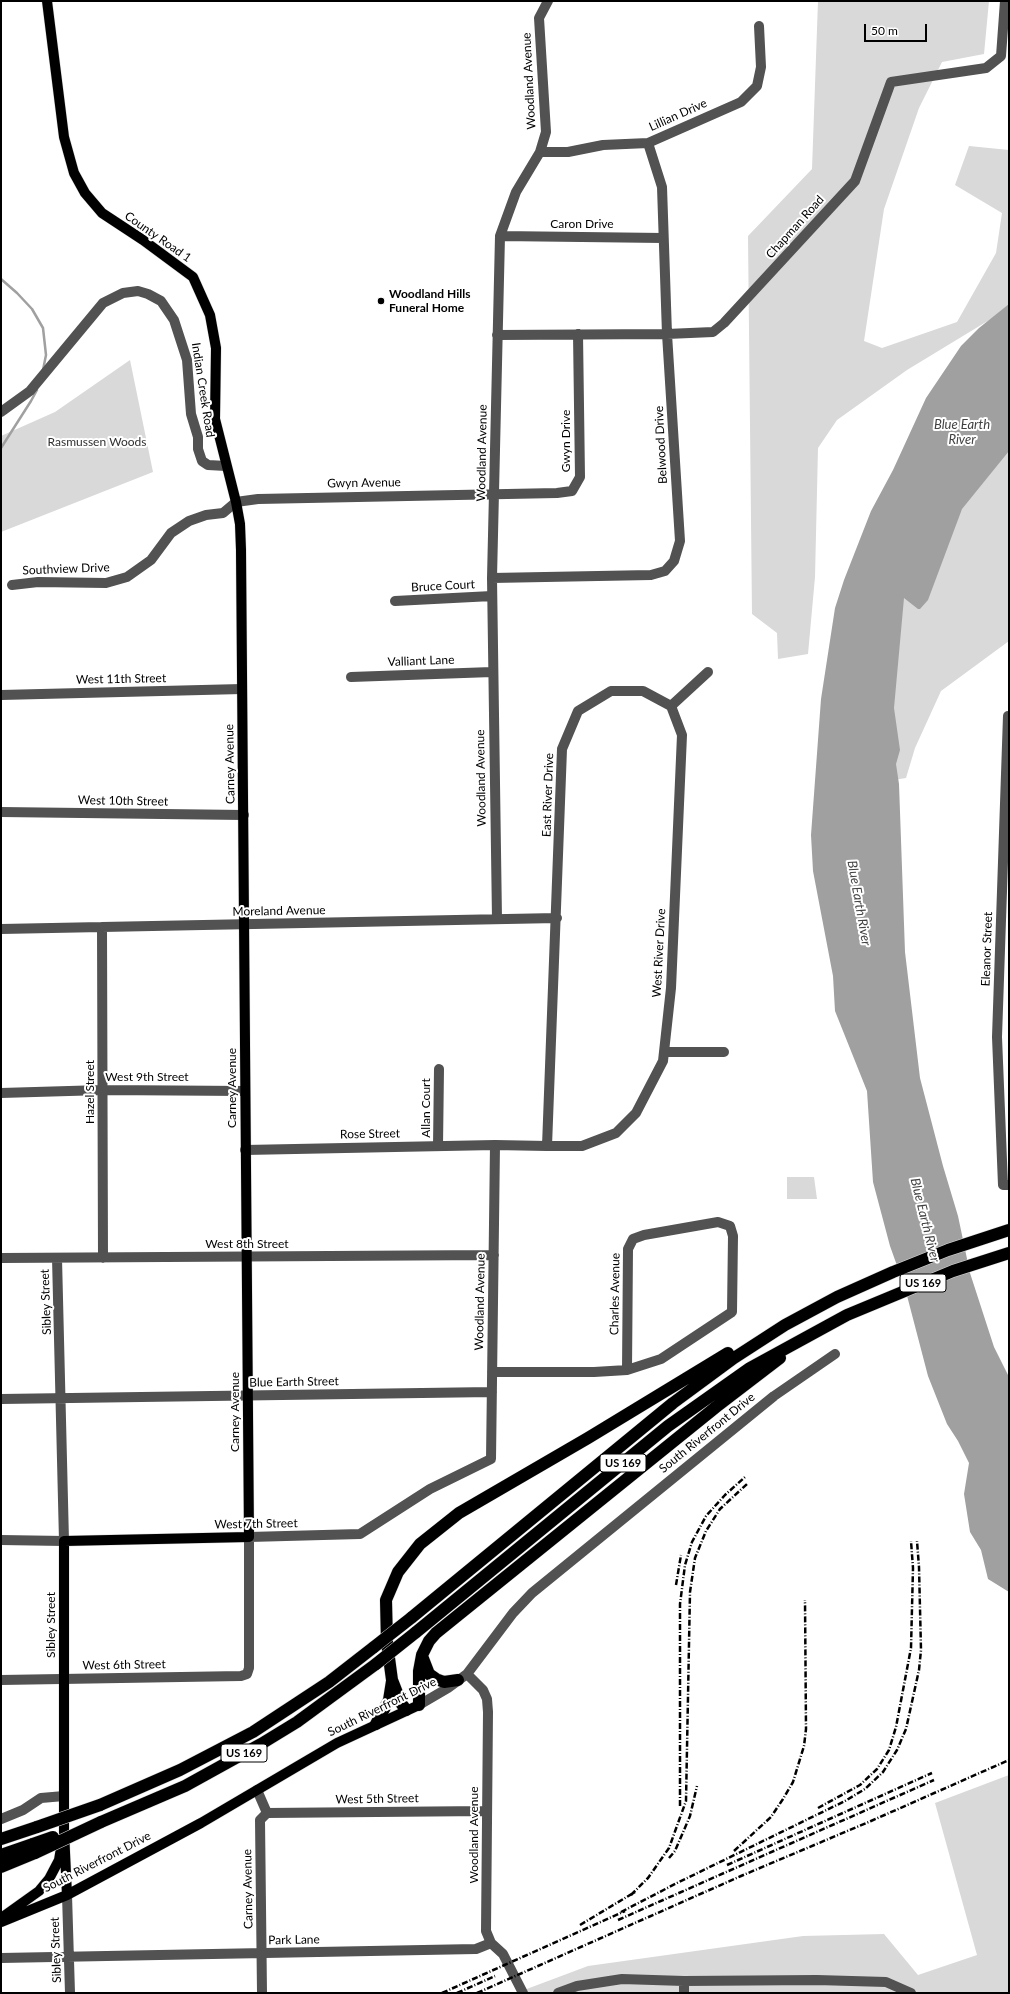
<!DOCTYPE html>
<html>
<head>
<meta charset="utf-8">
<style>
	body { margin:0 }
	#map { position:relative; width:1010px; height:1994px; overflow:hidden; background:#fff; font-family:Lato,sans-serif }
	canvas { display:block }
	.frame { position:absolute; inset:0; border:2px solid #000; pointer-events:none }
	.scale { position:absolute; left:864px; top:24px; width:63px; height:18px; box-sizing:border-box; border:2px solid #000; border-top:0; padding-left:5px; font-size:12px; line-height:14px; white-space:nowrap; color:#000; -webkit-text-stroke:3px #fff; paint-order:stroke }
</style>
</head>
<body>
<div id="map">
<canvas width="1010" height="1994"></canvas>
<div class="frame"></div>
<div class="scale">50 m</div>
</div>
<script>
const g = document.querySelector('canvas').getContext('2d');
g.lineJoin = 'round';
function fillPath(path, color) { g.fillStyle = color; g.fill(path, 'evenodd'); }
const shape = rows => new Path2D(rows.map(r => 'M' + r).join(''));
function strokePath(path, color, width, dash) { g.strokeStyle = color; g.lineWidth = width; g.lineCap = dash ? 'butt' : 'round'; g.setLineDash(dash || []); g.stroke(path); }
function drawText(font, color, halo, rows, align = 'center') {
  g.font = font + ' Lato,sans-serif'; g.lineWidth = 4; g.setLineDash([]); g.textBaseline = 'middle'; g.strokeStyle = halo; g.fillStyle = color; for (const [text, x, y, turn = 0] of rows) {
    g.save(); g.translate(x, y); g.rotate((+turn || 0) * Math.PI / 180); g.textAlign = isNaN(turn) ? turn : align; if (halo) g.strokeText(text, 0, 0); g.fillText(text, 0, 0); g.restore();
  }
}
const green = shape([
	[818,1,989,1,984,54,942,62,919,108,884,209,864,341,882,348,957,322,996,253,1002,213,955,185,969,146,1009,150,1009,308,907,370,837,420,818,448,815,577,808,654,778,659,777,633,752,614,748,236,812,169],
	[130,360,153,472,1,532,1,436,55,412],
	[1009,450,1009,641,941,691,915,748,906,778,881,782,888,561],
	[787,1177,814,1177,817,1199,787,1199],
	[1009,1775,1009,1993,516,1993,588,1966,803,1936,884,1934,918,1975,977,1955,935,1803]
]);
const water = shape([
	[1009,304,1009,451,962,509,928,600,920,609,918,609,904,598,894,708,900,750,896,764,899,784,905,952,920,1078,943,1166,958,1216,970,1273,994,1347,1009,1377,1009,1592,988,1579,981,1550,970,1532,964,1494,969,1463,958,1441,947,1424,928,1376,905,1288,890,1246,873,1182,867,1091,835,1011,833,976,813,871,811,835,821,699,835,608,844,580,871,511,893,470,926,398,961,346,979,328]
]);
const stream = shape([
	[1,279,17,293,32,309,43,328,46,355,43,370],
	[1,448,31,401,37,390]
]);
const minor = shape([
	[540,152,568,152,603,145,648,143,741,102,757,86,761,67,759,26],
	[500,236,663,238],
	[497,335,667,334,713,332,724,323,855,181,891,82,986,68,1001,56,1005,1],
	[1,412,30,391,103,303,123,293,138,291,148,294,161,301,174,320,187,360,191,414,198,437,198,449,202,461,208,465,226,466],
	[492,578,651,575,665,571,674,561,680,541,667,334,662,187,648,143],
	[12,585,38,582,106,583,127,577,151,560,171,533,189,521,206,515,223,513,236,502,258,499,557,493,572,491,580,477,578,334],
	[395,601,492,596],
	[351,677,492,672],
	[1,695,242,689],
	[671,706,708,672],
	[1008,716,997,1037,1003,1185,1009,1185],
	[1,812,244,815],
	[497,919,492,578,500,236,516,192,540,152,546,132,539,18,548,1],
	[102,927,103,1258],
	[1,929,557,918],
	[664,1052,724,1052],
	[1,1093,103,1090,244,1091],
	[438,1146,439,1069],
	[245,1150,495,1145,547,1146,582,1146,616,1133,636,1113,663,1061,671,988,682,735,671,706,643,691,611,691,578,711,562,749,547,1146],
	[1,1258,494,1255],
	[492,1372,594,1372,627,1370,661,1359,732,1312,733,1236,730,1226,718,1222,644,1235,633,1239,628,1249,627,1370],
	[1,1399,492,1392],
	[1,1540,64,1541,57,1258],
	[467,1674,483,1690,487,1699,488,1712,486,1931,491,1943,503,1954,523,1993],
	[1,1680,241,1676,247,1674,249,1668,249,1537,360,1534,430,1489,491,1459,495,1145],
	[419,1705,448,1688,467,1674,513,1613,532,1593,774,1396,835,1354],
	[257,1790,267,1813,260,1820,262,1993],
	[267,1813,486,1811],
	[1,1819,23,1810,41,1798,64,1796],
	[67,1895,70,1993],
	[1,1958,476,1949,491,1943],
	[684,1981,684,1993],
	[558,1993,577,1986,622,1979,684,1981,817,1980,886,1982,911,1993]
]);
const major = shape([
	[47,1,64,137,74,173,85,193,102,213,143,240,193,277,210,315,216,348,215,419,236,502,240,524,241,550,249,1537,64,1541,64,1831,67,1895],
	[4,1916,39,1891,49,1879,59,1860,61,1848],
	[1,1922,67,1895,201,1823,337,1743,419,1705]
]);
const highway = shape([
	[411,1618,673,1403,734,1358,785,1325,837,1297,893,1272,948,1250,1009,1230],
	[415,1633,668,1426,750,1368,847,1315,953,1271,1009,1253],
	[422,1656,429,1674,436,1679,444,1682,458,1680],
	[419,1705,419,1671,422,1655,429,1641,436,1633,716,1407,780,1358],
	[406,1710,401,1703,392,1680,387,1643,386,1600,398,1572,420,1544,459,1513,588,1438,728,1353],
	[376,1724,389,1700,392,1681],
	[100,1805,180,1770,253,1732,329,1682,374,1647],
	[101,1822,185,1786,261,1744,297,1722,376,1664],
	[1,1839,37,1827],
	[1,1855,33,1844],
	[1,1867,35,1853]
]);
const rail = shape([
	[676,1585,681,1555],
	[680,1806,680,1604,685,1565,692,1542,706,1516,725,1495,745,1477],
	[818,1808,860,1785,877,1769,889,1750,896,1727,911,1648,913,1568,911,1541],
	[734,1851,771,1817,783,1799,793,1782,804,1746,806,1729,805,1600],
	[669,1858,675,1851,690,1816,697,1786],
	[727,1865,932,1773],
	[631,1895,648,1878,669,1848,686,1801,690,1592,695,1558,706,1531,720,1509,747,1484],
	[621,1912,677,1883,845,1801,865,1789,883,1772,897,1750,906,1729,919,1670,921,1650,919,1567,917,1541],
	[618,1920,934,1780],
	[580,1925,635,1892],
	[442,1993,625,1911],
	[457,1993,495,1976],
	[477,1993,741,1876,871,1821,1009,1760]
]);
const highwayBridge = shape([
	[374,1647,411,1618],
	[376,1664,415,1633],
	[37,1827,100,1805],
	[33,1844,53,1837],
	[35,1853,101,1822]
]);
const markers = [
	[381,301,4,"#000"]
];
const shields = [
	[923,1283,46],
	[623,1463,46],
	[244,1753,46]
];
const shieldNames = [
	["US 169",923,1283],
	["US 169",623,1463],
	["US 169",244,1753]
];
const streetNames = [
	["Woodland Avenue",529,81,-93],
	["Lillian Drive",678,115,-24],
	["Caron Drive",582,224],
	["Chapman Road",795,227,-48],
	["County Road 1",158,237,35],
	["Indian Creek Road",203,390,81],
	["Gwyn Drive",566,441,-90],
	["Belwood Drive",661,445,-93],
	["Woodland Avenue",482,453,-89],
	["Gwyn Avenue",364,483,-1],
	["Southview Drive",66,569,-2],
	["Bruce Court",443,586,-3],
	["Valliant Lane",421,661,-2],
	["West 11th Street",121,679,-1],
	["Carney Avenue",230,764,-91],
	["Woodland Avenue",481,778,-91],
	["East River Drive",548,795,-88],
	["West 10th Street",123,801,1],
	["Moreland Avenue",279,911,-1],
	["Eleanor Street",987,949,-88],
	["West River Drive",659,953,-87],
	["West 9th Street",147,1077],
	["Carney Avenue",232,1088,-90],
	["Hazel Street",90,1092,-90],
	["Allan Court",426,1108,-90],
	["Rose Street",370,1134,-1],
	["West 8th Street",247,1244],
	["Charles Avenue",615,1294,-89],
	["Sibley Street",46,1302,-92],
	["Woodland Avenue",480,1302,-89],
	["Blue Earth Street",294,1382,-1],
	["Carney Avenue",235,1412,-90],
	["South Riverfront Drive",707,1433,-39],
	["West 7th Street",256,1524,-1],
	["Sibley Street",51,1625,-90],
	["West 6th Street",124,1665,-1],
	["South Riverfront Drive",382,1707,-26],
	["West 5th Street",377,1799,-1],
	["Woodland Avenue",474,1835,-90],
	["South Riverfront Drive",97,1862,-27],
	["Carney Avenue",248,1889,-91],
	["Park Lane",294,1940,-1],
	["Sibley Street",56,1950,-92]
];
const poiNames = [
	["Woodland Hills",389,294],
	["Funeral Home",389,308]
];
const parkNames = [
	["Rasmussen Woods",97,442]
];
const waterNames = [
	["Blue Earth",962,425],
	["River",962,440],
	["Blue Earth River",859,903,80],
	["Blue Earth River",925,1220,76]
];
fillPath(green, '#d9d9d9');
fillPath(water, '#a0a0a0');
strokePath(stream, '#a0a0a0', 2.5);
strokePath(major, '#dbdbdb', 11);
strokePath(highway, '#dbdbdb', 13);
strokePath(minor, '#525252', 10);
strokePath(major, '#000', 10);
strokePath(highway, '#000', 12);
strokePath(rail, '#000', 2.5, [6, 2, 1, 2]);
strokePath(highwayBridge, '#dbdbdb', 13, []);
strokePath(highwayBridge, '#000', 12);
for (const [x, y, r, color] of markers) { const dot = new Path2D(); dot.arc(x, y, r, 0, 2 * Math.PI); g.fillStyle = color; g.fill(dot); strokePath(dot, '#fff', 1.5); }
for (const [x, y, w] of shields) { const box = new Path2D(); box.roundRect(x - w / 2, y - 9, w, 18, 3); g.fillStyle = '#fff'; g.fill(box); strokePath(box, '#000', 1); }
drawText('bold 11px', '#000', null, shieldNames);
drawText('12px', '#000', '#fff', streetNames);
drawText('bold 12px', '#000', '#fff', poiNames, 'left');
drawText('12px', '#303030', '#fff', parkNames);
drawText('italic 13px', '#414141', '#fff', waterNames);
</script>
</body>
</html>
